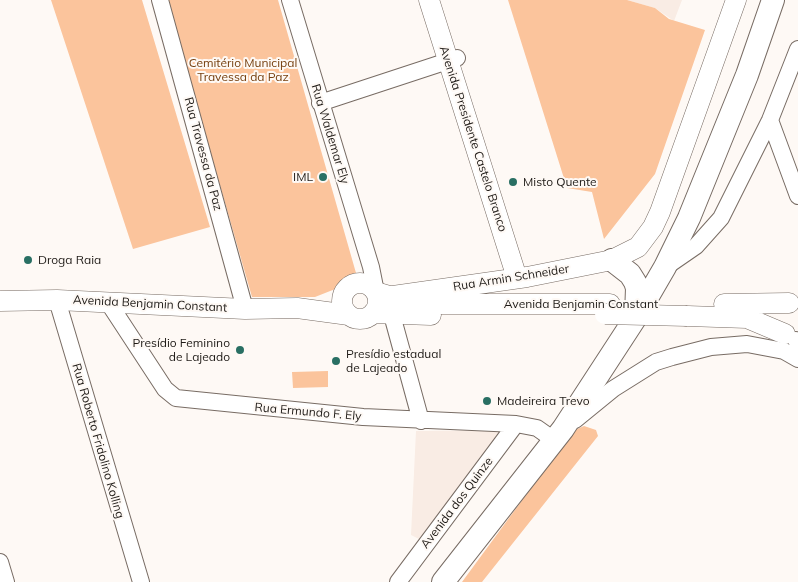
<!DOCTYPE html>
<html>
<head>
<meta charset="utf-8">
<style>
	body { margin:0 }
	canvas { display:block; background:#fef9f5 }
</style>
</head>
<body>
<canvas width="798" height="582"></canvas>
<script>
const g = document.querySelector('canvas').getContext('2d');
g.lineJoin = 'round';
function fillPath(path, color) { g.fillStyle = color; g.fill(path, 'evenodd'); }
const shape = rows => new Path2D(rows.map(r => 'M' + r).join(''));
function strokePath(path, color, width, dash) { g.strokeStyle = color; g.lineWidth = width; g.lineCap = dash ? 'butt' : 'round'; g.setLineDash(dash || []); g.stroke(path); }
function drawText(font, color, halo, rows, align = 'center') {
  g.font = font + ' Mulish,sans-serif'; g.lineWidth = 4; g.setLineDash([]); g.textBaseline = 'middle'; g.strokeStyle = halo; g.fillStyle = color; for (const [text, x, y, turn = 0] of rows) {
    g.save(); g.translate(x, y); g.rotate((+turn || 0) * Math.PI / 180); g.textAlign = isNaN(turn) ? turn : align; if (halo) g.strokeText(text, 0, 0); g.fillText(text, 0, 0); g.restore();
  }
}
const built = shape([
	[627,0,682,0,674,21,655,8],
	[506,430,423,541,411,535,416,431]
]);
const green = shape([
	[51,0,142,0,210,227,133,249],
	[167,0,278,0,358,280,315,297,252,297],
	[508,0,627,0,655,8,669,19,705,30,655,174,604,239,592,192,567,188],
	[328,371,328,387,293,388,292,372],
	[584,426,596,430,598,436,482,582,462,582,573,431]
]);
const minor = shape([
	[160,0,245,309],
	[290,0,371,267,376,292],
	[320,103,457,58],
	[770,120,798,196],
	[667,266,696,246,721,218,770,120,798,49],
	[57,300,141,582],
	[108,302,165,389,176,398,363,417,516,424,537,428,554,440],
	[392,315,421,421],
	[796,340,798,343],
	[575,420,613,389,656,362,672,357,711,347,747,344,784,351,798,359],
	[0,562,6,582],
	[398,582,516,424]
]);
const major = shape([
	[429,0,517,278],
	'342 301a18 18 0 1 1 36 0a18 18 0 1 1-36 0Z',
	[376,292,410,302,426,304,610,304],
	[393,296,527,277,612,260,638,247,653,227,660,212,736,0],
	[0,301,57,300,245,309,297,308,349,315],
	[724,304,789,303],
	[373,313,431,315],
	[687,316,747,318,785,334]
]);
const highway = shape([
	[612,260,630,274,635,282,637,288,636,316],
	[443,582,563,429,636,317,665,267,689,218,747,75,773,0]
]);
const majorBridge = shape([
	[605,314,687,316]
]);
const markers = [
	[323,177,5,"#296f63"],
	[513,182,5,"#296f63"],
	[28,260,5,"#296f63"],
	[240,350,5,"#296f63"],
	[336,361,5,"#296f63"],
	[487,401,5,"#296f63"]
];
const parkNames = [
	["Cemitério Municipal",243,63],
	["Travessa da Paz",243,77]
];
const streetNames = [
	["Rua Waldemar Ely",330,134,73],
	["Avenida Presidente Castelo Branco",473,139,72],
	["Rua Travessa da Paz",203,154,75],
	["Rua Armin Schneider",511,278,-9],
	["Avenida Benjamin Constant",150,304,3],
	["Avenida Benjamin Constant",581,304],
	["Rua Ermundo F. Ely",308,412,5],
	["Rua Roberto Fridolino Kolling",98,441,74],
	["Avenida dos Quinze",457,503,-53]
];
const poiNames = [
	["IML",313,177,"right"],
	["Misto Quente",523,182],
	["Droga Raia",38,260],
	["Presídio Feminino",230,343,"right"],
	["de Lajeado",230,357,"right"],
	["Presídio estadual",346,354],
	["de Lajeado",346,368],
	["Madeireira Trevo",497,401]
];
fillPath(built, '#f9ece4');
fillPath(green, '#fbc49c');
strokePath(minor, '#786c64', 18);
strokePath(major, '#786c64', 21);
strokePath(highway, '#786c64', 24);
strokePath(minor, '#fff', 16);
strokePath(major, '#fff', 20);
strokePath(highway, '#fff', 22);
strokePath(majorBridge, '#786c64', 21, []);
strokePath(majorBridge, '#fff', 20);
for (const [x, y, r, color] of markers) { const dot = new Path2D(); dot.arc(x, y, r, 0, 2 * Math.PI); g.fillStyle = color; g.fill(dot); strokePath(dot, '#fef9f5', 2); }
drawText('12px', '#764010', '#fef9f5', parkNames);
drawText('12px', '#1e1a16', '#fef9f5', streetNames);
drawText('12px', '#1e1a16', '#fef9f5', poiNames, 'left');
</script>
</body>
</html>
